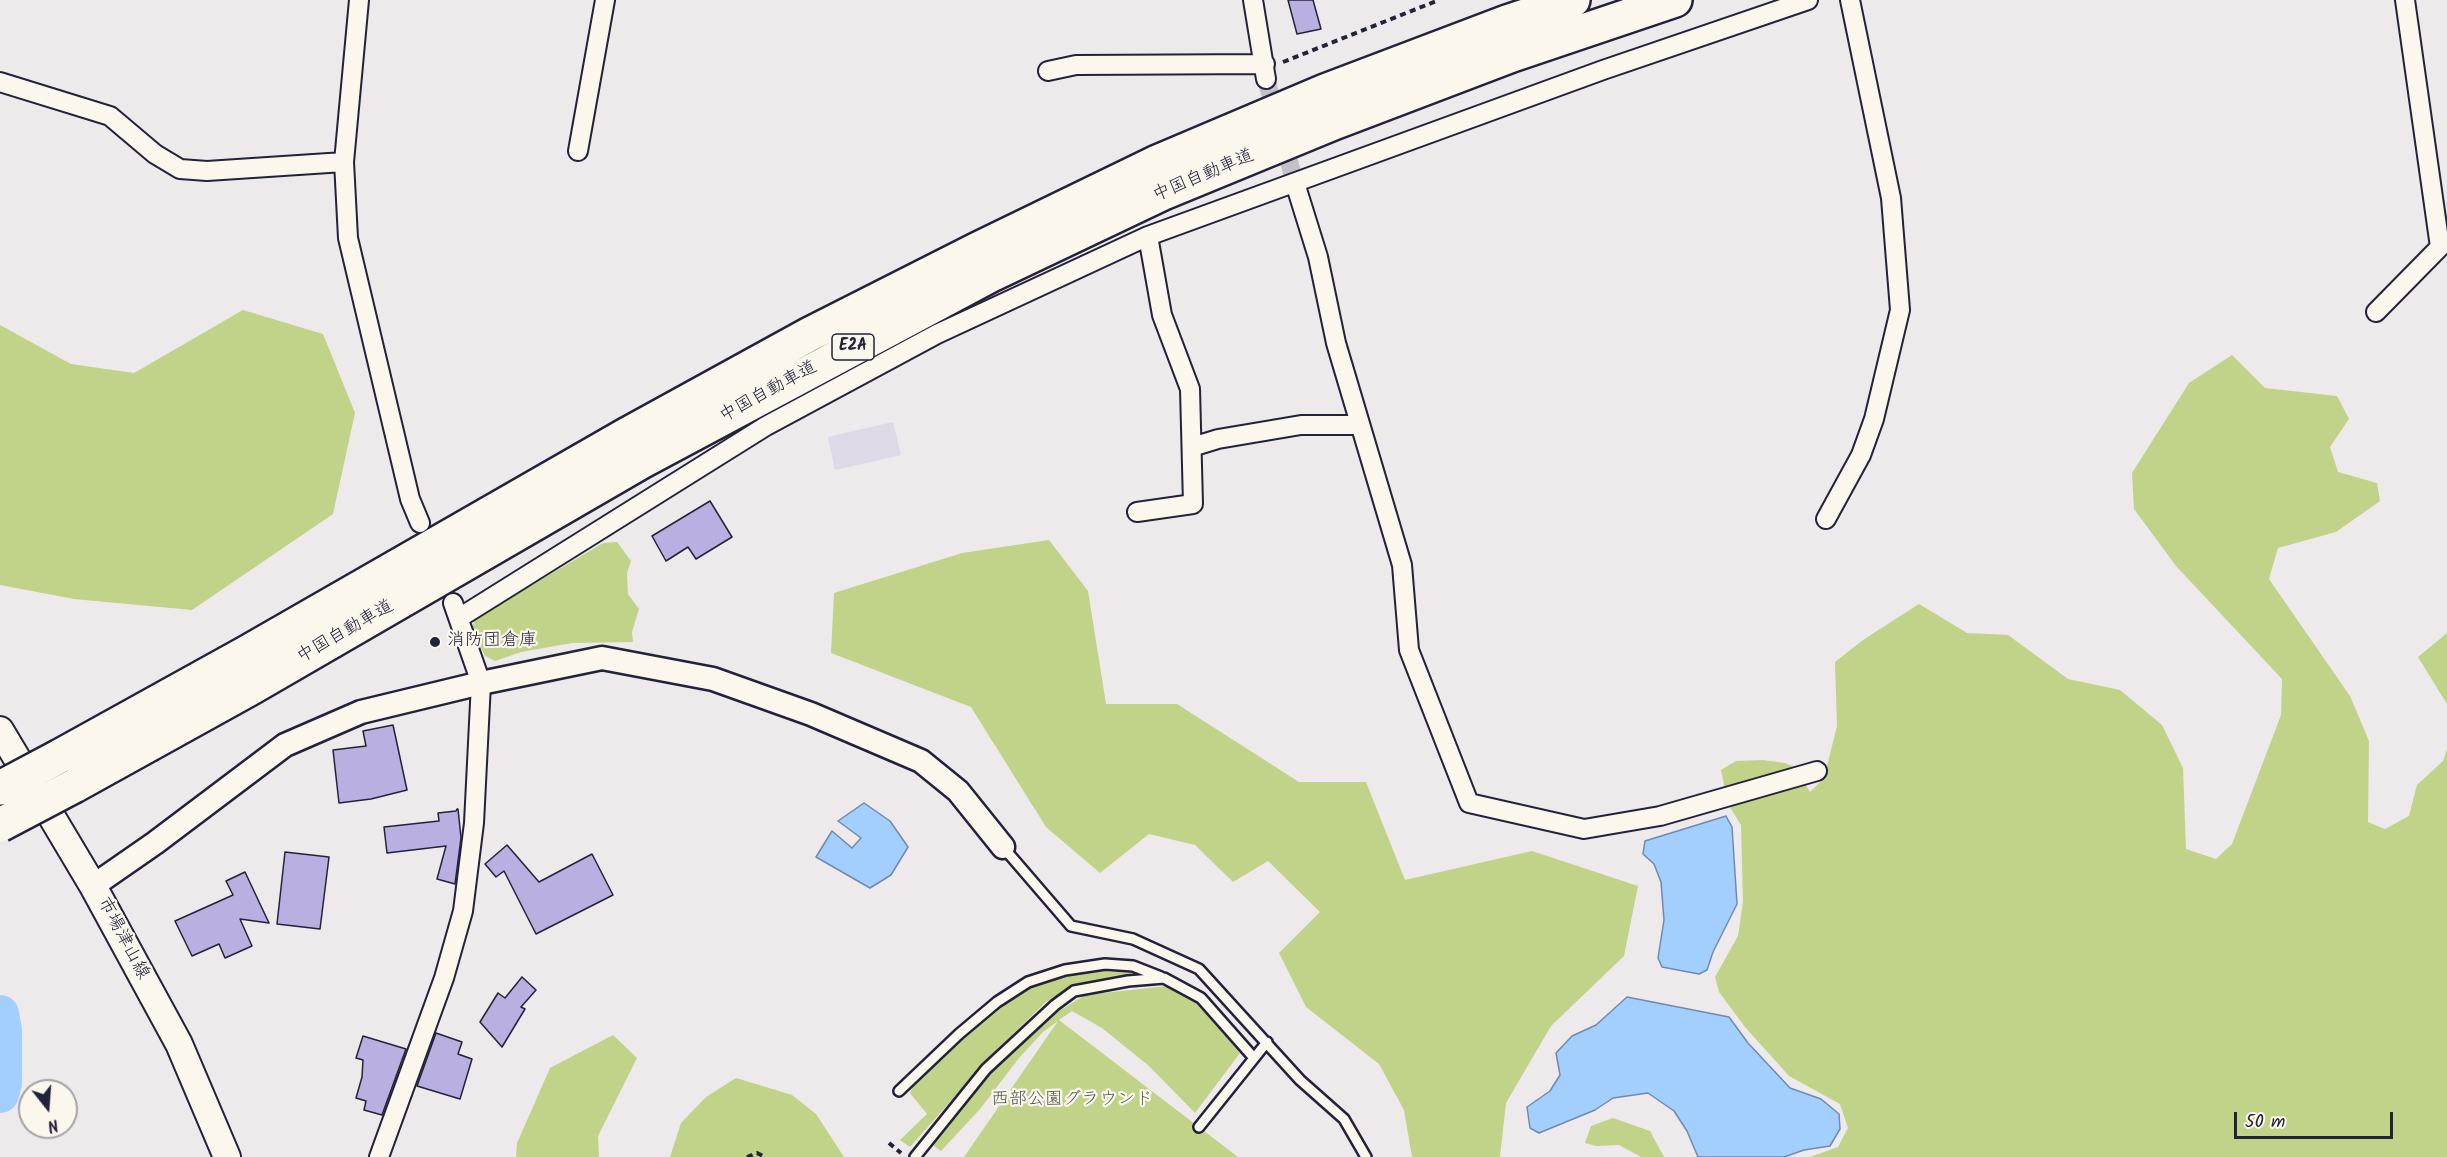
<!DOCTYPE html>
<html>
<head>
<meta charset="utf-8">
<style>
	body { margin:0 }
	#map { position:relative; width:2447px; height:1157px; overflow:hidden; background:#eee9ea; font-family:Kalam,sans-serif }
	canvas { display:block }
	.north { position:absolute; left:18px; top:1079px; width:60px; height:60px; box-sizing:border-box; background:#fbf7ec; border:2px solid #a4a2a5; border-radius:50%; rotate:163deg; font-size:16px; font-weight:700; line-height:24px; text-align:center; color:#22223b }
	.north::after { content:''; display:block; margin:auto; width:21px; height:27px; background:#22223b; clip-path:polygon(50% 0,100% 100%,50% 72%,0 100%) }
	.scale { position:absolute; left:2234px; top:1112px; width:159px; height:27px; box-sizing:border-box; border:3px solid #22223b; border-top:0; padding-left:8px; font-size:18px; line-height:21px; white-space:nowrap; color:#22223b; -webkit-text-stroke:4px #fbf7ec; paint-order:stroke }
</style>
</head>
<body>
<div id="map">
<canvas width="2447" height="1157"></canvas>
<div class="north">N</div>
<div class="scale">50 m</div>
</div>
<script>
const g = document.querySelector('canvas').getContext('2d');
g.lineJoin = 'round';
function fillPath(path, color) { g.fillStyle = color; g.fill(path, 'evenodd'); }
const shape = rows => new Path2D(rows.map(r => 'M' + r).join(''));
function strokePath(path, color, width, dash) { g.strokeStyle = color; g.lineWidth = width; g.lineCap = dash ? 'butt' : 'round'; g.setLineDash(dash || []); g.stroke(path); }
function drawText(font, color, halo, rows, align = 'center') {
  g.font = font + ' Kalam,"Klee One",sans-serif'; g.lineWidth = 4.5; g.setLineDash([]); g.textBaseline = 'middle'; g.strokeStyle = halo; g.fillStyle = color; for (const [text, x, y, turn = 0] of rows) {
    g.save(); g.translate(x, y); g.rotate((+turn || 0) * Math.PI / 180); g.textAlign = isNaN(turn) ? turn : align; if (halo) g.strokeText(text, 0, 0); g.fillText(text, 0, 0); g.restore();
  }
}
const built = shape([
	[893,422,901,455,835,470,828,437]
]);
const green = shape([
	[243,310,323,334,355,413,333,514,192,610,74,599,0,585,0,325,71,364,134,373],
	[2232,355,2265,388,2337,396,2349,419,2330,447,2338,472,2377,483,2380,501,2336,532,2278,548,2269,579,2350,696,2369,741,2368,822,2385,829,2409,816,2417,785,2443,761,2447,749,2447,1157,1810,1157,1838,1147,1848,1128,1840,1104,1789,1076,1745,1027,1719,992,1715,977,1738,936,1743,902,1741,825,1728,804,1721,770,1736,761,1763,760,1785,763,1794,767,1810,792,1824,778,1837,726,1835,662,1863,640,1919,604,1967,633,2008,635,2068,679,2120,690,2162,725,2183,768,2186,849,2216,859,2232,844,2281,715,2282,679,2176,566,2134,509,2132,473,2189,383],
	[1049,540,1088,591,1106,704,1177,704,1299,782,1366,782,1405,880,1532,851,1638,886,1624,956,1551,1026,1506,1103,1500,1157,1412,1157,1404,1110,1379,1064,1306,1007,1279,953,1320,912,1268,861,1233,882,1195,845,1149,834,1100,873,1046,827,971,707,831,653,834,593,962,553],
	[617,542,631,561,627,573,628,594,639,609,632,632,633,642,572,643,521,652,495,661,485,656,472,629,475,619,603,543],
	[2447,633,2447,704,2418,657],
	[1105,971,1140,974,1092,982,1069,989,1046,1002,996,1050,910,1147,900,1140,927,1114,910,1093,914,1083,936,1064,958,1040,974,1030,1005,1003,1030,988,1069,975],
	[1167,986,1195,1002,1240,1053,1195,1113,1149,1066,1102,1028,1072,1011,1059,1020,1238,1157,964,1157,1058,1021,1043,1032,1019,1058,980,1109,941,1151,930,1143,995,1067,1059,1011,1085,995],
	[613,1035,637,1058,598,1136,599,1157,516,1157,517,1143,550,1068],
	[736,1078,792,1095,816,1114,844,1157,670,1157,681,1123,706,1097],
	[1613,1118,1650,1131,1664,1157,1641,1157,1619,1145,1596,1146,1585,1143,1591,1126]
]);
const water = shape([
	[864,803,890,821,908,847,891,875,870,888,816,857,832,831,852,848,861,838,838,821,864,803],
	[1726,816,1732,827,1737,904,1713,952,1707,970,1699,974,1662,967,1658,958,1664,920,1661,882,1654,864,1643,854,1645,841,1726,816],
	[1627,997,1729,1017,1748,1043,1790,1088,1821,1099,1839,1114,1840,1129,1830,1146,1804,1150,1784,1157,1698,1157,1687,1131,1674,1111,1648,1093,1613,1098,1595,1110,1539,1133,1530,1128,1527,1107,1550,1091,1560,1075,1556,1053,1572,1036,1596,1025,1627,997]
]);
const river = shape([
	[0,1014,3,1030,3,1083,0,1094]
]);
const building = shape([
	[1288,0,1313,0,1321,29,1297,34,1288,0],
	[710,501,732,537,696,559,688,547,666,561,652,536,710,501],
	[393,725,407,790,371,799,339,803,333,750,366,746,363,731,393,725],
	[457,809,458,809,461,838,455,884,437,879,446,846,387,853,384,827,439,821,438,813,456,811,457,809],
	[507,845,539,882,592,854,613,895,536,934,504,871,496,877,485,864,507,845],
	[285,852,329,857,320,929,277,924,285,852],
	[245,872,269,923,240,919,252,946,225,958,219,944,192,956,175,921,233,895,226,881,245,872],
	[522,977,536,990,521,1007,525,1009,502,1047,480,1022,498,993,505,998,522,977],
	[436,1033,462,1042,458,1054,472,1059,460,1099,417,1086,436,1033],
	[363,1036,406,1049,382,1115,364,1110,366,1101,356,1098,362,1077,363,1060,356,1058,363,1036]
]);
const minorTunnel = shape([
	[1266,79,1295,183]
]);
const path = shape([
	[1283,62,1439,0],
	[889,1143,901,1153],
	[747,1157,757,1153,765,1157]
]);
const service = shape([
	[1003,847,1071,926,1133,939,1199,969,1300,1080,1344,1119,1366,1157],
	[899,1091,959,1034,997,1002,1028,982,1065,970,1105,964,1133,966,1161,977],
	[1199,1127,1267,1042],
	[915,1157,986,1069,1055,1005,1074,991,1128,981,1164,978,1201,998,1254,1058]
]);
const minor = shape([
	[359,0,344,162,348,238,410,499,420,523],
	[1253,0,1266,79],
	[1048,71,1076,65,1265,64],
	[0,82,110,116,155,154,180,169,207,171,344,162],
	[578,151,605,0],
	[1295,183,1318,257,1336,343,1402,565,1409,650,1469,803,1584,829,1660,816,1817,771],
	[2376,312,2440,247,2405,0],
	[1192,447,1218,439,1301,425,1360,425],
	[1137,512,1193,504,1190,389,1162,315,1148,236],
	[1826,519,1861,455,1874,419,1900,310,1891,198,1850,0],
	[459,618,766,426,937,334,1148,236,1603,70,1808,0],
	[379,1157,444,978,463,911,474,823,481,683,453,603]
]);
const tertiary = shape([
	[93,886,155,843,285,745,361,712,481,683,602,658,713,679,811,714,921,761,958,791,1003,847]
]);
const secondary = shape([
	[0,730,93,886,179,1044,227,1157]
]);
const motorway = shape([
	[60,756,246,653,626,435,810,334,978,249,1155,163,1325,91,1507,22,1573,0],
	[74,786,251,688,641,462,993,274,1161,194,1336,122,1512,55,1675,0]
]);
const motorwayBridge = shape([
	[0,788,60,756],
	[0,825,74,786]
]);
const markers = [
	[435,642,6,"#22223b"]
];
const shields = [
	[853,347,42]
];
const shieldNames = [
	["E2A",853,347]
];
const streetNames = [
	["中国自動車道",1204,177,-23],
	["中国自動車道",769,393,-29],
	["中国自動車道",346,633,-30],
	["市場津山線",122,939,62]
];
const poiNames = [
	["消防団倉庫",447,642]
];
const parkNames = [
	["西部公園グラウンド",1072,1101]
];
fillPath(built, '#ded8e7');
fillPath(green, '#c0d389');
fillPath(water, '#a2cffd');
strokePath(water, '#6f8aaf', 1.5);
strokePath(river, '#a2cffd', 38);
fillPath(building, '#b9afe0');
strokePath(building, '#22223b', 1.5);
strokePath(minorTunnel, '#c5c1c7', 18, [18, 9]);
strokePath(service, '#22223b', 14);
strokePath(minor, '#22223b', 22);
strokePath(tertiary, '#22223b', 27);
strokePath(secondary, '#22223b', 30);
strokePath(motorway, '#22223b', 38);
strokePath(path, '#22223b', 4, [6, 4.5]);
strokePath(service, '#fbf7ec', 9);
strokePath(minor, '#fbf7ec', 18);
strokePath(tertiary, '#fbf7ec', 22);
strokePath(secondary, '#fbf7ec', 26);
strokePath(motorway, '#fbf7ec', 33);
strokePath(motorwayBridge, '#22223b', 38, []);
strokePath(motorwayBridge, '#fbf7ec', 33);
for (const [x, y, r, color] of markers) { const dot = new Path2D(); dot.arc(x, y, r, 0, 2 * Math.PI); g.fillStyle = color; g.fill(dot); strokePath(dot, '#fbf7ec', 2); }
for (const [x, y, w] of shields) { const box = new Path2D(); box.roundRect(x - w / 2, y - 13, w, 26, 4.5); g.fillStyle = '#fbf7ec'; g.fill(box); strokePath(box, '#22223b', 1.5); }
drawText('bold 16px', '#22223b', null, shieldNames);
drawText('18px', '#22223b', '#fbf7ec', streetNames);
drawText('18px', '#22223b', '#fbf7ec', poiNames, 'left');
drawText('18px', '#515752', '#fbf7ec', parkNames);
</script>
</body>
</html>
